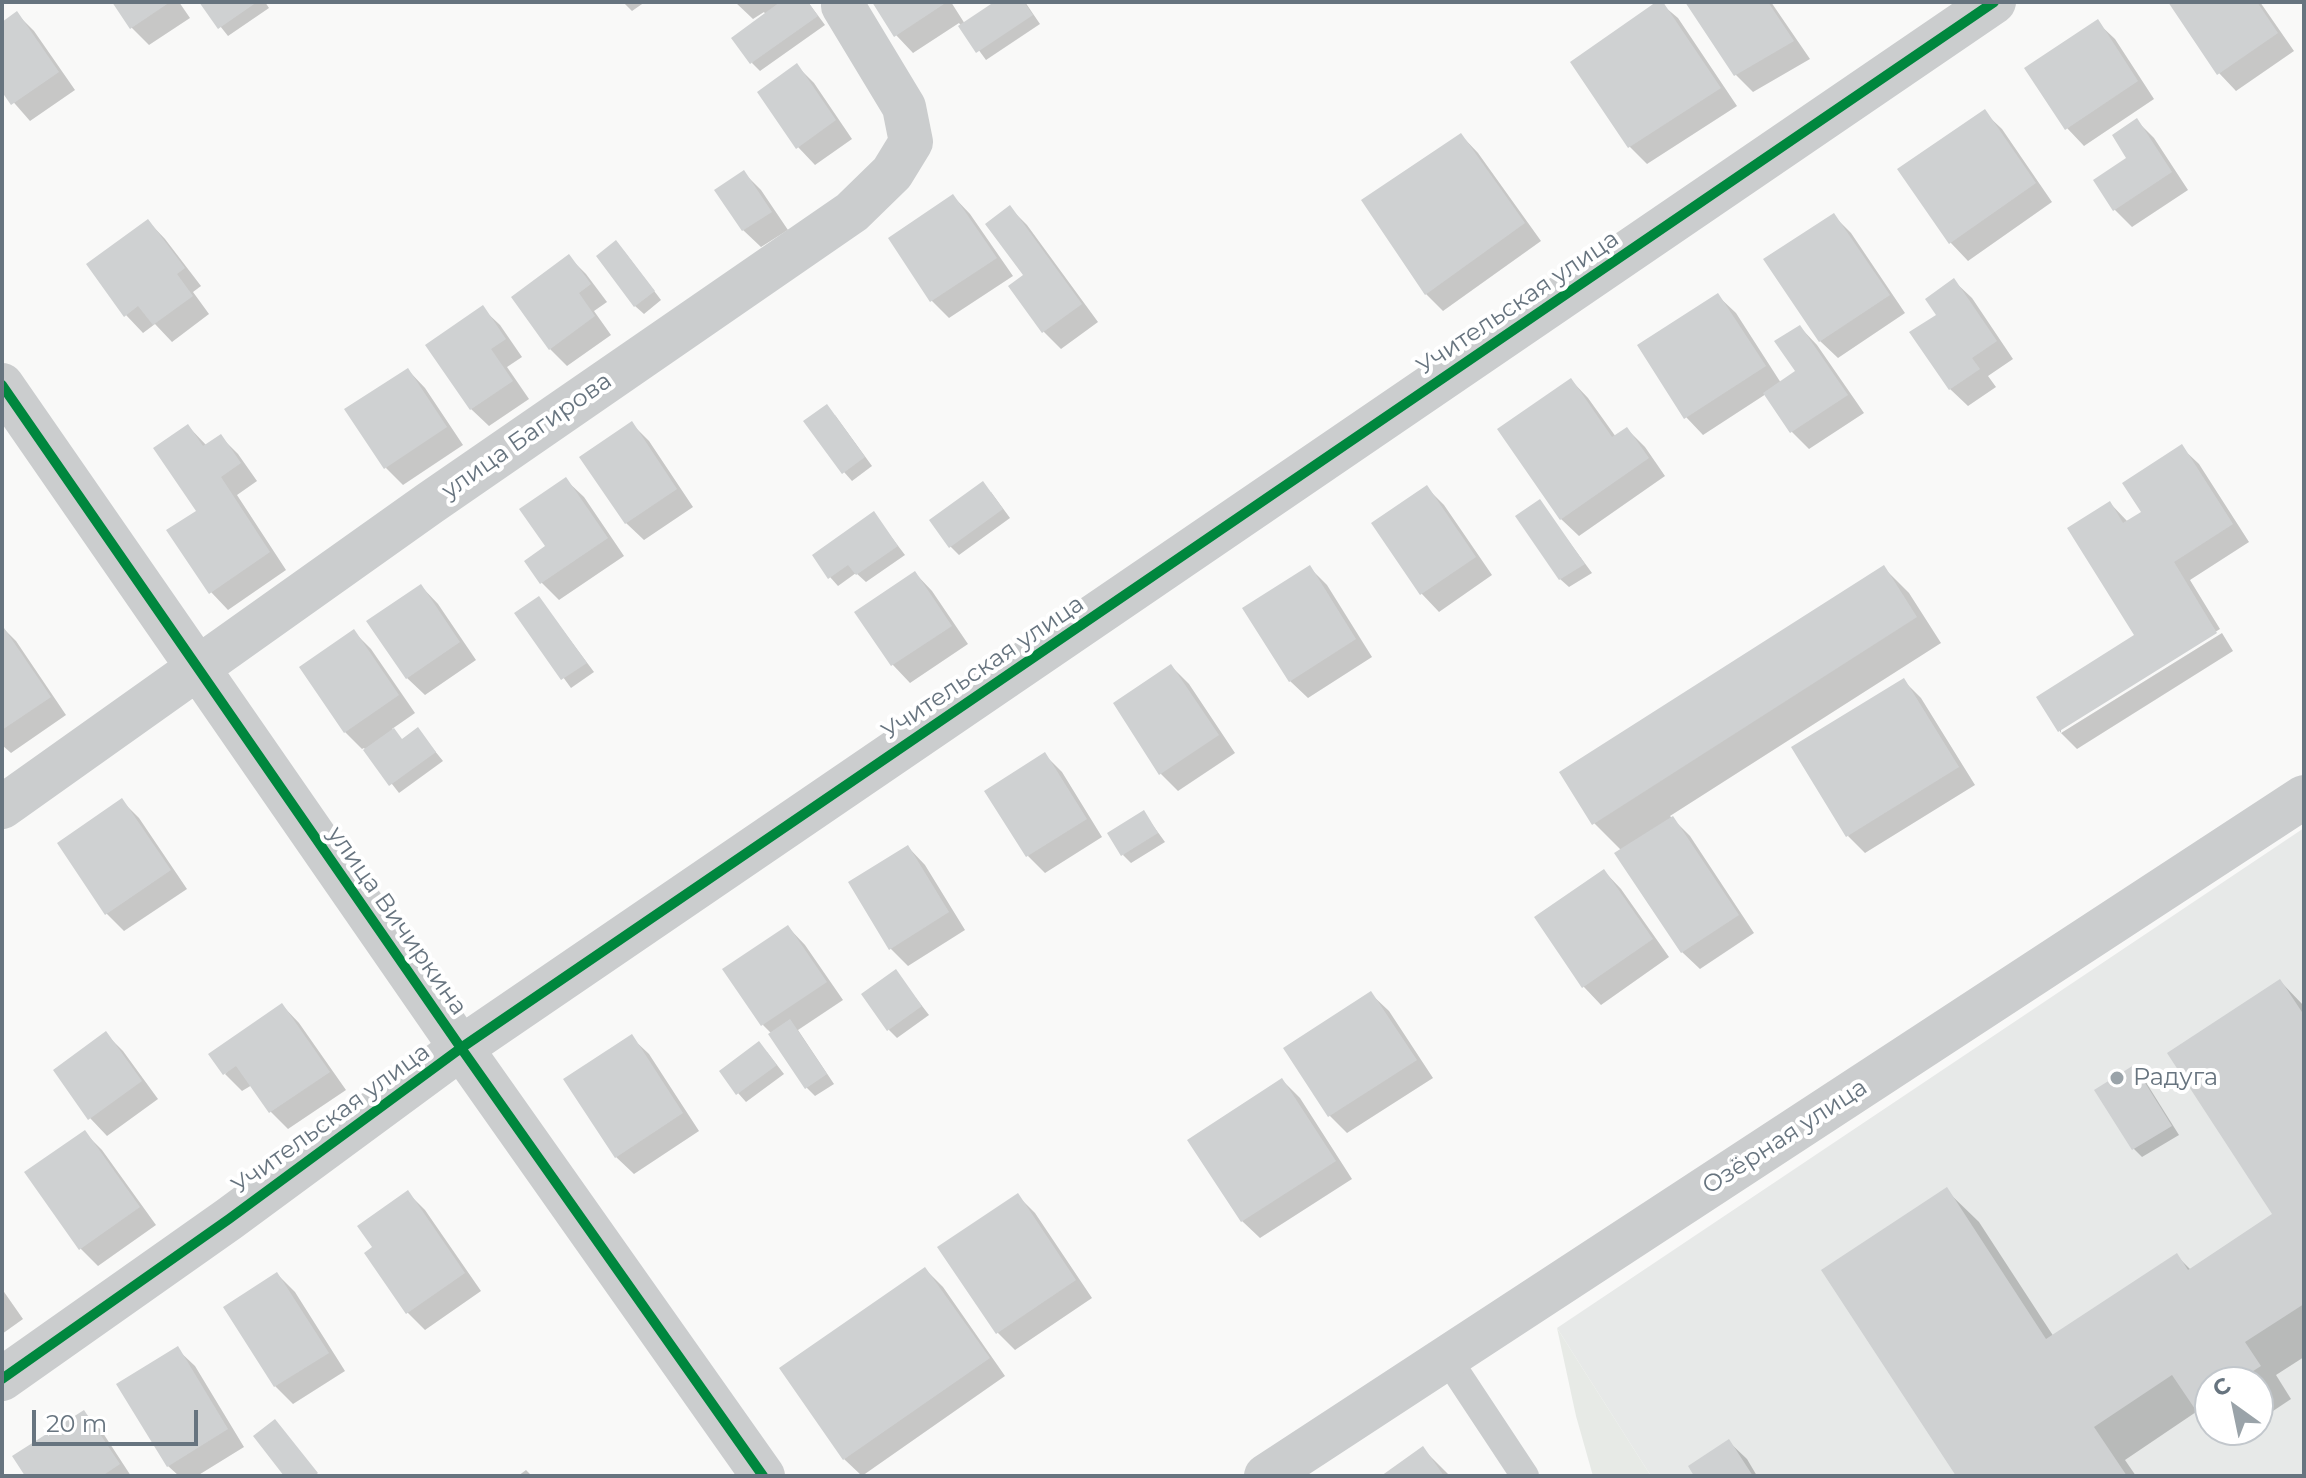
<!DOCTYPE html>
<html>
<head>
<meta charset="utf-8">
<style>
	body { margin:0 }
	#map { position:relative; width:2306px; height:1478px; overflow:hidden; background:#f9f9f8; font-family:Montserrat,sans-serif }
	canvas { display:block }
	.frame { position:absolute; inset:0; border:4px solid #67747f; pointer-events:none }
	.north { position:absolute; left:2194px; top:1366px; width:80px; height:80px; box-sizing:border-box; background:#fff; border:2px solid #c2c7cc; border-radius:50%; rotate:327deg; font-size:22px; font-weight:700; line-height:32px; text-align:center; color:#67747f }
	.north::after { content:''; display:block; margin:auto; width:28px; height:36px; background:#9aa3a9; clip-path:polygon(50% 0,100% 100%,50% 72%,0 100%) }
	.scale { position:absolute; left:32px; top:1410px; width:166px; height:36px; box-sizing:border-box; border:4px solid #67747f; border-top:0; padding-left:10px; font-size:24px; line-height:28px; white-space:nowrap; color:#67747f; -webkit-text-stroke:6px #fff; paint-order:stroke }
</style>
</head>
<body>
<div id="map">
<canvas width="2306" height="1478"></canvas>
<div class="frame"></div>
<div class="north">С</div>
<div class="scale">20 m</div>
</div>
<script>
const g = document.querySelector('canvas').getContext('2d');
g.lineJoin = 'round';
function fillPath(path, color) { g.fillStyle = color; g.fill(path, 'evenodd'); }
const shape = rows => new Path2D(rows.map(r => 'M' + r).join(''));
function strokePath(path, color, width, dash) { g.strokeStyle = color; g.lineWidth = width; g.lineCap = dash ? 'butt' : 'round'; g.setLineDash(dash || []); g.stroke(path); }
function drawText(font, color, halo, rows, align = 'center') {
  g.font = font + ' Montserrat,sans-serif'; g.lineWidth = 8; g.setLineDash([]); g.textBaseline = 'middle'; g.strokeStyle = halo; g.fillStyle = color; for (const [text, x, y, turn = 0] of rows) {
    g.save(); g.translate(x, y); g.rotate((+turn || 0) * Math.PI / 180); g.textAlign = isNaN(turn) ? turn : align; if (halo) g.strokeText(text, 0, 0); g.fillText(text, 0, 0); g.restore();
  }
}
const built = shape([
	[2304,828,2304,1476,1651,1476,1557,1328],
	[2210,1382,2258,1382,2258,1430,2210,1430]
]);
const green = shape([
	[1557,1328,1651,1476,1593,1476,1576,1416]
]);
const shadow = shape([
	[115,2,179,2,190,18,149,45,132,28],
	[201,2,265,2,269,8,228,36],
	[623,2,645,2,632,11],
	[735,2,808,2,825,25,760,71,752,63,766,15,764,12,753,19],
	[874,2,951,2,965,24,997,2,1025,2,1040,24,986,60,959,23,913,53,896,35],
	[1659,2,1678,18,1737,106,1647,164,1630,147,1573,62],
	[1687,2,1771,2,1810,59,1753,92,1736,75],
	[2170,2,2260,2,2294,51,2236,91,2219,73],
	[17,14,34,31,75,90,30,121,2,89,2,24],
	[2097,22,2115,39,2154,99,2084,146,2067,128],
	[797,66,814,83,852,139,815,165,798,147],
	[1984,112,2002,129,2052,202,1968,261,1951,243,1900,170],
	[2137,121,2154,138,2188,190,2132,227,2114,209],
	[1461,135,1478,153,1541,241,1443,311,1426,294],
	[744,173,761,190,788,230,761,247,743,230],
	[953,196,970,214,1013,276,949,318,932,301,890,238],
	[1010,208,1027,225,1098,322,1061,349,1044,332],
	[1833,215,1851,233,1905,313,1838,358,1820,341],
	[148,221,165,239,201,286,193,292,209,314,172,342,155,324,143,333,126,315],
	[624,251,661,300,644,314,635,306],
	[569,257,586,274,607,302,594,311,611,335,567,366,550,349],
	[1954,281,1972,298,2013,359,1988,376,1996,387,1968,406,1950,389,1939,315],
	[1718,296,1736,313,1781,383,1798,371,1800,327,1817,345,1864,413,1809,449,1792,432,1766,394,1703,435,1686,417],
	[482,308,500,325,522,357,507,367,529,399,489,426,471,409],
	[408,370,425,388,463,445,403,485,386,468],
	[1571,380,1588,398,1616,437,1627,429,1645,447,1665,476,1579,536,1561,519,1500,430],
	[835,415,872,466,852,481,844,472],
	[632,424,649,441,693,507,644,540,626,523],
	[188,426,207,446,221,437,238,454,257,481,237,495,286,570,228,610,211,592],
	[2181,447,2199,464,2249,542,2190,580,2220,629,2061,728,2061,733,2039,698,2137,636,2110,503,2127,521,2144,513],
	[566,480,584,497,624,556,559,600,542,583,527,561,548,546],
	[1426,487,1444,505,1492,575,1439,612,1422,594,1374,524],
	[991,492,1010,518,959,555,950,546],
	[1540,502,1592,573,1569,587,1560,579],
	[874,514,905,555,866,582,856,573,838,586,830,577],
	[1310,568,1327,585,1372,657,1308,698,1290,681],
	[1884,568,1909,593,1941,643,1670,816,1690,836,1754,933,1700,969,1682,952,1622,851,1594,823],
	[915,573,932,591,968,644,910,683,893,665,857,612],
	[421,586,438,604,476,660,425,695,407,678],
	[539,598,594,672,571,688,517,614],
	[2,627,16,641,66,715,11,753,2,745],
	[354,632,371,649,415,713,392,729,403,741,418,730,443,761,399,793,364,748,362,749,345,732],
	[2222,633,2233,651,2077,749,2061,733],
	[1171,666,1189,684,1235,753,1178,791,1161,774],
	[1904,681,1921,698,1975,785,1865,853,1848,836],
	[1045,755,1062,772,1102,837,1045,873,1028,856],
	[122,801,139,818,187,889,124,931,107,914,59,844],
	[1144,813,1165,842,1131,863,1123,855],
	[908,847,925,865,965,930,908,966,890,948],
	[1604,871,1621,889,1669,957,1601,1005,1584,987,1536,917],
	[788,927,805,945,843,1000,798,1030,834,1084,815,1096,807,1088,772,1034,763,1025],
	[896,972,929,1015,897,1038,889,1030],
	[2280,981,2304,1006,2304,1357,2276,1375,2291,1399,2258,1421,2258,1382,2210,1382,2210,1421,2199,1410,2125,1460,2136,1476,1959,1476,1946,1190,1979,1222,2054,1337,2177,1256,2191,1270,2274,1214],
	[1371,994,1389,1011,1433,1078,1347,1133,1330,1116,1286,1049],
	[282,1005,299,1023,346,1090,288,1129,271,1112,252,1085,242,1091,225,1074],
	[106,1034,123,1051,158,1099,107,1136,90,1118],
	[631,1037,649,1054,699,1131,634,1174,616,1157],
	[767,1052,784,1074,746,1102,738,1093],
	[2134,1067,2142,1076,2179,1135,2142,1157,2134,1149,2097,1090],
	[1282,1080,1300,1098,1352,1179,1260,1238,1242,1221,1190,1140],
	[84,1132,102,1150,156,1225,98,1266,81,1249],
	[408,1193,425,1210,481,1291,425,1330,407,1312,375,1247],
	[1017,1195,1035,1213,1092,1298,1015,1350,998,1333],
	[925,1269,943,1287,1005,1376,862,1476,844,1459],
	[277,1274,295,1292,345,1371,293,1404,275,1386],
	[2,1289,23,1319,2,1334],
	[177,1349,195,1366,244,1447,197,1476,179,1476,168,1466],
	[84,1412,101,1430,131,1476,27,1476],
	[2219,1430,2244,1430,2229,1440],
	[1729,1442,1747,1459,1757,1476,1697,1476],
	[1423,1449,1450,1476,1384,1476],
	[526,1470,532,1476,518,1476]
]);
const building = shape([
	[112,2,170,2,130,29],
	[199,2,257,2,218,29],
	[780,2,808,2,818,16,750,64,731,38],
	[872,2,947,2,894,37],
	[994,2,1024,2,1033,15,976,53,958,26],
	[1656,2,1663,2,1721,88,1628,148,1570,62],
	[1685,2,1768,2,1794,41,1734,76],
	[2168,2,2257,2,2278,33,2217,75],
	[17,11,59,72,11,105,2,92,2,22],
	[2098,19,2138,81,2065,130,2024,68],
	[797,63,836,120,796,149,757,92],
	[1985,109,2036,183,1949,244,1897,169],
	[2137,118,2172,172,2113,211,2093,180,2126,158,2112,135],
	[1461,133,1525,223,1425,295,1361,200],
	[744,170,772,212,742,231,714,190],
	[953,194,997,258,930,302,888,238],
	[1010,205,1082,304,1042,333,1008,286,1023,275,985,224],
	[1834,213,1890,295,1819,342,1763,259],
	[148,219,185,268,177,274,193,296,153,325,138,306,124,317,86,264],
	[616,240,655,291,634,307,596,256],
	[569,254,591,284,579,293,595,316,549,350,511,297],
	[1954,278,1997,341,1972,358,1980,369,1949,390,1909,332,1936,315,1925,299],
	[1718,293,1766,366,1684,419,1637,345],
	[483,305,506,339,491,349,513,381,470,410,425,345],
	[1800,325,1848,395,1790,433,1763,393,1795,371,1774,341],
	[408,368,447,427,384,469,344,409],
	[1571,378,1612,437,1627,427,1649,458,1560,520,1497,429],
	[827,404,865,457,842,474,803,421],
	[632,421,677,489,625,524,579,457],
	[188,424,203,446,221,434,241,463,221,477,270,552,209,594,166,530,196,511,153,448],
	[2182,444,2233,524,2174,562,2217,633,2058,732,2036,697,2134,635,2067,528,2110,501,2123,523,2141,512,2122,483],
	[566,477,608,538,540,584,524,561,545,546,519,509],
	[983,481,1003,509,949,548,929,520],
	[1427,485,1476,557,1420,595,1371,523],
	[1540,499,1585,564,1559,580,1515,516],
	[874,511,898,546,856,575,848,565,828,579,812,555],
	[1310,565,1356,639,1289,682,1242,608],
	[1884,565,1917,617,1592,825,1559,772],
	[915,571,952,626,891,666,854,612],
	[421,584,460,642,406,679,366,621],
	[539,596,587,663,561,680,514,613],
	[2,625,51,697,2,730],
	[354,629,399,695,344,733,299,667],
	[1171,664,1219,735,1159,775,1113,703],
	[1904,678,1959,767,1846,837,1791,747],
	[418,727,436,752,389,786,363,750,394,728,402,739],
	[1045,752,1087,819,1026,857,984,791],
	[122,798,171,870,105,915,57,843],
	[1144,810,1158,833,1121,856,1107,833],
	[1673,816,1739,915,1681,953,1614,853],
	[908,845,949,912,889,950,848,882],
	[1604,869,1653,939,1582,988,1534,917],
	[788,925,827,982,761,1026,722,969],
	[896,969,922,1006,887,1031,861,994],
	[2280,979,2304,1015,2304,1304,2245,1342,2261,1366,2236,1382,2210,1382,2210,1399,2195,1409,2172,1375,2094,1427,2127,1476,1956,1476,1821,1270,1947,1187,2046,1339,2177,1253,2188,1270,2272,1214,2167,1053],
	[1371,991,1417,1060,1328,1117,1283,1048],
	[282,1003,330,1072,269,1113,236,1066,223,1075,208,1054],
	[790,1019,827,1074,805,1089,768,1034],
	[106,1031,142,1081,88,1120,53,1070],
	[632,1034,683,1113,615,1158,563,1079],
	[759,1041,777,1065,736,1095,719,1071],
	[2134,1065,2172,1126,2132,1150,2094,1090],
	[1282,1078,1336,1161,1241,1222,1187,1140],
	[85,1130,140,1207,79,1250,24,1172],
	[408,1190,465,1273,406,1314,364,1253,372,1247,357,1226],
	[1018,1193,1076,1280,996,1334,937,1247],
	[925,1267,990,1358,843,1460,779,1368],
	[277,1272,329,1353,274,1387,223,1307],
	[178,1346,228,1429,167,1467,116,1384],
	[84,1410,120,1464,102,1476,25,1476,12,1456],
	[275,1419,318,1473,314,1476,284,1476,253,1436],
	[1729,1439,1753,1476,1694,1476,1688,1466],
	[1423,1446,1444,1476,1381,1476]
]);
const service = shape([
	[1447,1358,1525,1476]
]);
const minor = shape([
	[2,385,461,1048,763,1476],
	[2,807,430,503,852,212,892,173,911,142,904,107,843,6,844,2],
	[2,1379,229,1219,461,1048,1994,2],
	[1266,1476,2304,797]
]);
const cycleway = shape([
	[2,385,461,1048,763,1476],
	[2,1379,229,1219,461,1048,1994,2]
]);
const markers = [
	[2117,1078,8,"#9aa3a9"]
];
const streetNames = [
	["Учительская улица",1518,303,-34],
	["улица Багирова",527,436,-35],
	["Учительская улица",983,668,-34],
	["улица Вичиркина",397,921,55],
	["Учительская улица",331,1119,-36],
	["Озёрная улица",1785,1137,-33]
];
const poiNames = [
	["Радуга",2133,1078]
];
fillPath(built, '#e7e9e8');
fillPath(green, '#e7eae6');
fillPath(shadow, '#0003');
fillPath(building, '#cfd1d2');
strokePath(service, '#cbcdce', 28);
strokePath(minor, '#cbcdce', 44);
strokePath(cycleway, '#00873e', 10);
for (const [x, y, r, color] of markers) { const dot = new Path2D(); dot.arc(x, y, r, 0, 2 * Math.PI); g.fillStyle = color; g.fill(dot); strokePath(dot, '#fff', 3); }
drawText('24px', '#67747f', '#fff', streetNames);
drawText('24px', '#67747f', '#fff', poiNames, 'left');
</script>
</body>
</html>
